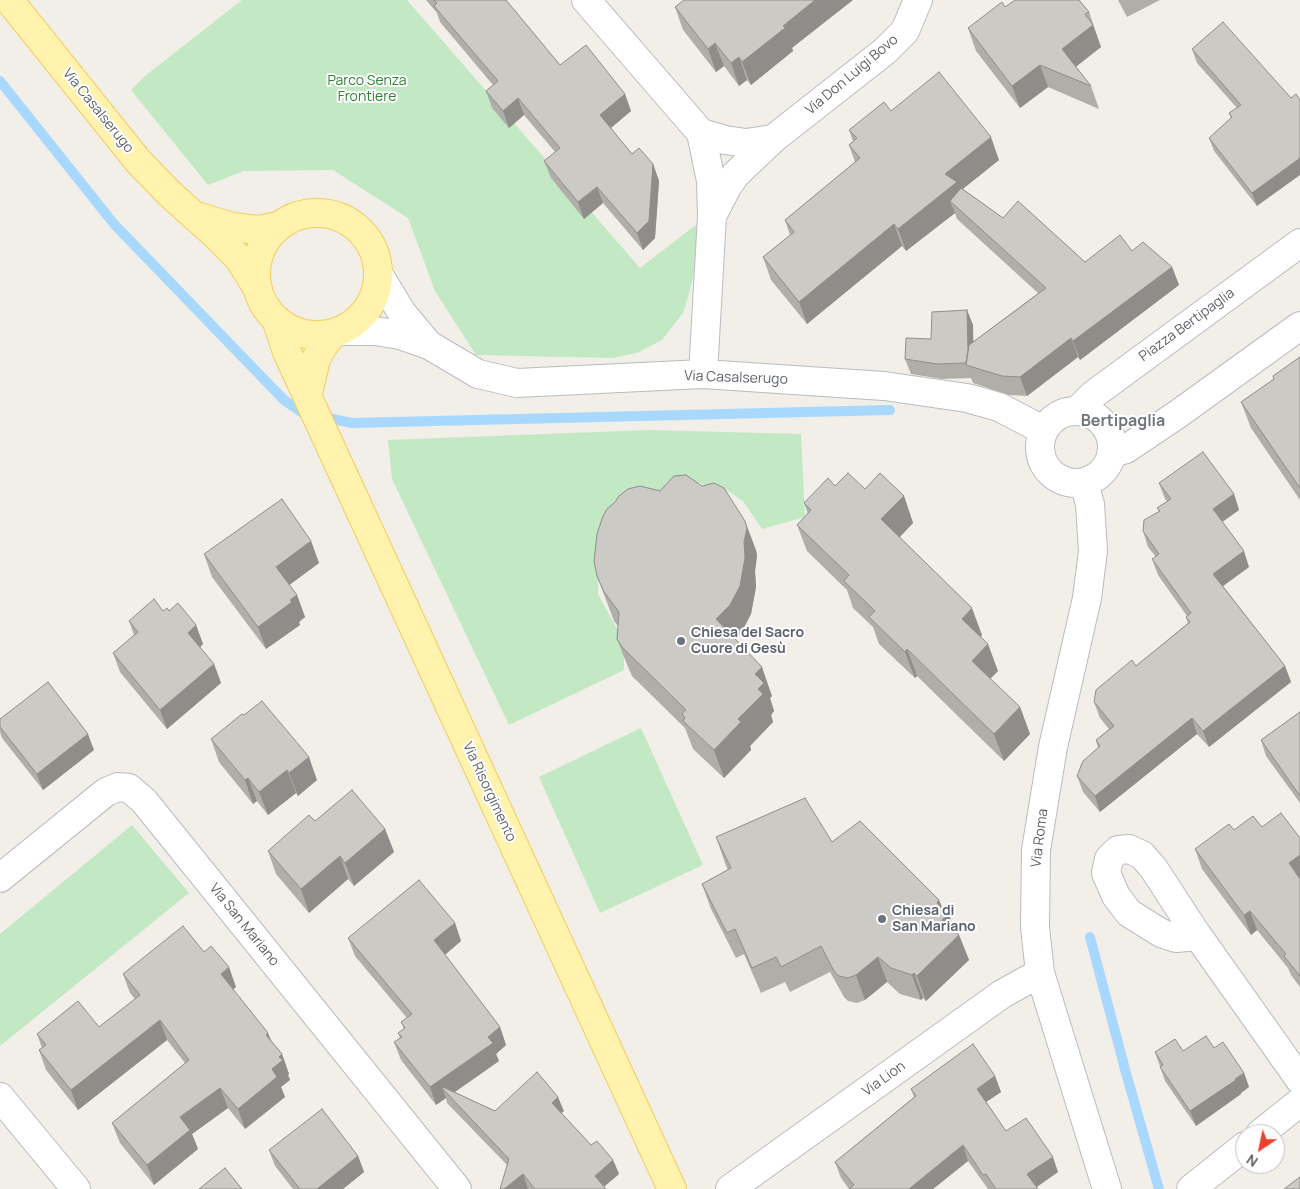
<!DOCTYPE html>
<html>
<head>
<meta charset="utf-8">
<style>
	body { margin:0 }
	#map { position:relative; width:1300px; height:1189px; overflow:hidden; background:#f1efe7; font-family:Manrope,sans-serif }
	canvas { display:block }
	.north { position:absolute; left:1235px; top:1124px; width:50px; height:50px; box-sizing:border-box; background:#fff; border:1px solid #bfc0c2; border-radius:50%; rotate:214deg; font-size:14px; font-weight:700; line-height:20px; text-align:center; color:#5e6267 }
	.north::after { content:''; display:block; margin:auto; width:18px; height:22px; background:#ed4130; clip-path:polygon(50% 0,100% 100%,50% 72%,0 100%) }
</style>
</head>
<body>
<div id="map">
<canvas width="1300" height="1189"></canvas>
<div class="north">N</div>
</div>
<script>
const g = document.querySelector('canvas').getContext('2d');
g.lineJoin = 'round';
function fillPath(path, color) { g.fillStyle = color; g.fill(path, 'evenodd'); }
const shape = rows => new Path2D(rows.map(r => 'M' + r).join(''));
function strokePath(path, color, width, dash) { g.strokeStyle = color; g.lineWidth = width; g.lineCap = dash ? 'butt' : 'round'; g.setLineDash(dash || []); g.stroke(path); }
function drawText(font, color, halo, rows, align = 'center') {
  g.font = font + ' Manrope,sans-serif'; g.lineWidth = 4; g.setLineDash([]); g.textBaseline = 'middle'; g.strokeStyle = halo; g.fillStyle = color; for (const [text, x, y, turn = 0] of rows) {
    g.save(); g.translate(x, y); g.rotate((+turn || 0) * Math.PI / 180); g.textAlign = isNaN(turn) ? turn : align; if (halo) g.strokeText(text, 0, 0); g.fillText(text, 0, 0); g.restore();
  }
}
const green = shape([
	[242,0,407,0,640,268,697,224,694,273,688,297,683,313,662,340,637,353,612,358,476,355,435,291,408,218,333,170,244,171,208,185,131,90,145,76],
	[649,430,801,434,805,517,762,529,743,501,725,489,698,483,599,555,598,594,616,627,633,649,624,658,624,670,509,725,392,479,388,440],
	[641,728,703,865,600,913,539,777],
	[132,825,189,893,0,1046,0,934]
]);
const stream = shape([
	[0,81,114,224,284,400,303,413,352,423,890,410],
	[1090,937,1126,1073,1159,1189]
]);
const minor = shape([
	[586,0,701,133,725,140,746,143,773,139],
	[701,133,711,181,712,216,703,374],
	[712,216,727,187,736,174,773,139,885,51,905,31,918,0],
	[379,275,402,313,428,344],
	[341,331,375,331,400,335,429,345,478,374,517,383,703,374,884,386,967,398,999,407,1043,430],
	'1040 447a36 36 0 1 1 72 0a36 36 0 1 1-72 0Z',
	[1077,411,1094,394,1300,243],
	[1112,453,1126,449,1178,414,1300,326],
	[1084,483,1090,504,1093,551,1087,598,1053,747,1036,850,1035,927,1040,973,1107,1189],
	[0,878,106,792,118,787,129,788,144,801,457,1189],
	[1198,936,1176,938,1161,933,1129,913,1116,896,1106,873,1109,859,1118,850,1129,849,1142,855,1154,869,1195,932,1198,936,1300,1080],
	[0,1097,76,1189],
	[1260,1134,1300,1102],
	[730,1189,1002,994,1040,973],
	[1191,1189,1245,1146]
]);
const major = shape([
	[9,0,138,161,169,193,219,238,240,260,258,289],
	'256 274a61 61 0 1 1 122 0a61 61 0 1 1-122 0Z',
	[200,217,233,227,258,230,278,226],
	[276,319,287,352,672,1189],
	[308,394,316,359,323,346,333,334]
]);
const wall = shape([
	[426,0,506,0,560,65,625,94,631,111,611,128,632,154,653,164,659,181,655,238,643,250,603,203,584,219,551,178,544,161,555,152,524,115,509,128,492,108,486,91,493,85,440,22,437,13],
	[1118,0,1160,0,1127,17],
	[675,7,792,48,793,51,751,85,747,80,739,86,724,66,716,72,683,30],
	[1005,7,1089,12,1101,47,1076,67,1091,86,1099,109,1048,87,1020,108,976,51,968,28],
	[1192,49,1291,98,1257,206,1214,151,1209,138,1231,118,1229,113,1237,108,1197,63],
	[891,111,999,160,963,189,1003,218,1085,262,1132,251,1172,267,1179,285,1080,360,1078,357,1027,396,1009,395,973,383,971,378,942,379,911,374,905,359,967,310,973,325,973,342,1038,293,957,219,955,213,906,251,902,246,807,324,771,280,763,257,790,235,785,220,855,162,849,145,853,141,849,130],
	[1300,357,1300,500,1251,428,1241,402,1274,379,1273,376],
	[1159,483,1234,494,1239,510,1222,522,1249,567,1223,586,1285,666,1291,682,1209,747,1197,734,1100,812,1083,792,1077,776,1098,748,1096,740,1109,729,1100,718,1094,702,1136,666,1188,623,1186,617,1187,616,1158,575,1152,559,1156,557,1148,547,1143,531,1159,512,1157,508,1167,501,1165,499],
	[835,486,865,489,904,496,913,523,900,537,982,635,981,636,998,671,990,679,1020,707,1030,734,1004,761,917,676,915,678,879,644,873,627,853,608,847,590,807,551,797,525,808,514,804,503],
	[311,541,319,563,289,585,297,595,305,617,299,622,300,625,266,649,212,577,204,554],
	[756,550,757,556,755,571,756,587,751,614,741,633,735,639,772,696,770,698,774,711,771,715,773,722,750,746,751,750,724,778,693,749,685,728,632,676,628,667,617,639,618,626,614,621,597,576],
	[163,611,169,611,196,625,203,644,200,647,214,664,221,683,167,729,120,672,113,653,134,635,129,621],
	[1300,712,1300,803,1266,756,1261,740],
	[0,719,94,750,43,790,2,738,0,732],
	[211,739,317,780,298,796,296,793,268,815,257,801,253,804,219,762],
	[315,821,385,829,394,852,354,886,348,879,309,913,276,874,268,851],
	[1262,827,1300,838,1300,987,1291,975,1288,968,1257,930,1251,935,1202,869,1195,849,1234,830],
	[716,837,832,842,939,900,942,908,954,931,959,935,969,960,926,1001,923,998,921,1000,900,994,887,982,865,1000,857,1003,848,1001,844,997,830,972,790,992,785,982,761,993,744,954,736,958,711,909,702,884,728,870,725,863],
	[455,923,461,941,445,955,500,1027,506,1045,496,1054,499,1061,455,1092,495,1111,564,1111,561,1113,591,1145,613,1160,619,1174,604,1187,606,1189,500,1189,507,1165,447,1103,446,1098,436,1105,401,1060,394,1042,400,1038,398,1033,404,1029,401,1022,407,1018,355,956,348,938],
	[204,952,236,987,233,989,272,1042,282,1054,289,1074,288,1075,290,1080,281,1087,285,1097,245,1129,228,1108,192,1134,198,1149,154,1185,120,1143,112,1123,185,1063,167,1040,78,1110,46,1070,39,1050,42,1048,37,1034,99,1027,135,999,130,993,123,974],
	[1214,1048,1244,1073,1249,1087,1241,1093,1241,1094,1196,1126,1165,1081,1155,1052,1183,1051],
	[995,1076,1001,1092,986,1102,1006,1131,1058,1172,1036,1187,1038,1189,988,1189,968,1161,933,1189,849,1189,841,1178,835,1162,914,1097,911,1089],
	[269,1150,358,1156,364,1172,343,1189,293,1189,275,1166]
]);
const shadedWall = shape([
	[815,0,853,0,792,48,793,51,751,85,742,62,783,26],
	[1093,25,1101,47,1070,71,1062,49],
	[715,43,724,66,716,72,708,49],
	[739,57,747,80,739,86,731,63],
	[1040,65,1048,87,1020,108,1012,86],
	[625,94,631,111,606,132,600,115],
	[518,98,524,115,509,128,503,111],
	[991,137,999,160,960,191,950,201,955,213,906,251,898,229,945,174],
	[1300,158,1300,175,1257,206,1252,193],
	[653,164,659,181,655,238,643,250,637,233],
	[597,187,603,203,584,219,578,202],
	[894,224,902,246,807,324,799,302],
	[1172,267,1179,285,1080,360,1073,341],
	[967,310,973,325,974,367,968,363],
	[1071,338,1078,357,1027,396,1020,377],
	[1234,494,1239,510,1218,525,1213,509],
	[904,496,913,523,891,546,881,519],
	[745,521,756,550,757,556,755,571,756,587,751,614,741,633,726,648,716,619,744,542],
	[311,541,319,563,284,589,276,567],
	[1244,551,1249,567,1219,589,1213,574],
	[297,595,305,617,299,622,300,625,266,649,258,627],
	[972,608,982,635,972,645,962,619],
	[196,625,203,644,195,652,188,633],
	[988,644,998,671,981,688,972,661],
	[907,649,917,676,915,678,905,652],
	[214,664,221,683,167,729,160,710],
	[1285,666,1291,682,1209,747,1203,731],
	[762,667,772,696,770,698,774,711,771,715,773,722,750,746,751,750,724,778,714,750,738,719,758,689,755,674],
	[1020,707,1030,734,1004,761,994,734],
	[1192,718,1197,734,1100,812,1095,796],
	[88,734,94,750,43,790,37,774],
	[309,757,317,780,298,796,289,773],
	[287,770,296,793,268,815,259,792],
	[248,778,257,801,253,804,245,780],
	[385,829,394,852,354,886,345,863],
	[1300,855,1300,879,1289,863],
	[340,856,348,879,309,913,301,889],
	[939,900,946,917,949,914,957,937,959,935,969,960,926,1001,917,976,937,903],
	[1250,911,1257,930,1251,935,1244,915],
	[455,923,461,941,441,958,434,940],
	[878,957,887,982,865,1000,856,975],
	[229,967,236,987,228,993,221,974],
	[914,973,923,998,921,1000,912,975],
	[160,1020,167,1040,78,1110,71,1090],
	[500,1027,506,1045,496,1054,499,1061,449,1096,442,1088,446,1098,436,1105,430,1087],
	[268,1033,276,1052,266,1035],
	[282,1054,289,1074,288,1075,290,1080,281,1087,285,1097,245,1129,238,1109],
	[1244,1073,1249,1087,1241,1093,1241,1094,1196,1126,1190,1111],
	[995,1076,1001,1092,983,1104,977,1089],
	[220,1088,228,1108,192,1134,198,1149,154,1185,147,1165,180,1117],
	[558,1097,564,1111,557,1117,552,1103],
	[963,1145,968,1161,933,1189,909,1189],
	[358,1156,364,1172,343,1189,317,1189],
	[1053,1157,1058,1172,1034,1189,1027,1174],
	[613,1160,619,1174,601,1189,595,1176],
	[523,1174,528,1189,504,1189]
]);
const building = shape([
	[434,0,506,0,560,65,586,45,625,94,600,115,632,154,639,148,653,164,649,221,637,233,597,187,578,202,544,161,560,148,518,98,503,111,486,91,498,81,434,6,437,3,434,0],
	[684,0,815,0,783,26,785,28,742,62,739,57,731,63,715,43,708,49,675,7,684,0],
	[1015,0,1079,0,1089,12,1085,14,1093,25,1062,49,1091,86,1040,65,1012,86,968,28,1002,2,1005,7,1015,0],
	[1223,22,1291,98,1296,94,1300,100,1300,158,1252,193,1209,138,1232,117,1229,113,1241,105,1192,49,1223,22],
	[939,72,991,137,945,174,957,182,898,229,894,224,799,302,763,257,794,232,785,220,860,158,849,145,857,138,849,130,884,102,891,111,939,72],
	[961,188,1003,218,1018,201,1085,262,1120,235,1132,251,1143,242,1172,267,1073,341,1071,338,1020,377,1002,376,966,365,969,345,1046,288,950,201,961,188],
	[967,310,968,350,966,363,937,364,905,359,906,338,931,339,932,312,967,310],
	[1300,357,1300,488,1241,402,1274,379,1273,376,1300,357],
	[1203,452,1234,494,1213,509,1244,551,1213,574,1285,666,1203,731,1192,718,1095,796,1077,776,1083,761,1100,746,1096,740,1114,726,1094,702,1096,690,1132,660,1136,666,1190,622,1186,617,1191,613,1152,559,1159,554,1143,531,1144,520,1160,511,1157,508,1171,499,1159,483,1203,452],
	[848,473,865,489,880,473,904,496,881,519,972,608,962,619,988,644,972,661,1020,707,994,734,907,649,905,652,869,617,875,611,844,581,849,575,797,525,811,510,804,503,828,478,835,486,848,473],
	[686,475,702,486,714,483,724,488,745,521,747,528,744,542,745,558,740,586,730,605,716,619,762,667,755,674,764,683,758,689,763,694,738,719,741,722,714,750,683,721,685,718,682,714,686,710,622,647,617,639,619,612,604,592,597,576,594,561,597,534,603,516,607,509,615,502,619,496,628,489,640,486,660,491,674,476,686,475],
	[282,499,311,541,276,567,297,595,290,600,292,602,258,627,204,554,282,499],
	[154,599,163,611,167,608,169,611,178,603,196,625,188,633,214,664,160,710,113,653,138,632,129,621,154,599],
	[48,682,88,734,37,774,0,727,0,719,48,682],
	[262,701,309,757,289,773,287,770,259,792,248,778,245,780,211,739,242,714,244,715,262,701],
	[1300,712,1300,796,1261,740,1300,712],
	[352,790,385,829,345,863,340,856,301,889,268,851,309,815,315,821,352,790],
	[805,798,832,842,860,821,939,900,937,903,949,914,942,920,959,935,917,976,914,973,912,975,891,968,878,957,856,975,848,978,839,976,834,971,821,946,781,967,776,957,752,968,735,929,727,933,702,884,731,868,716,837,805,798],
	[1281,813,1300,838,1300,855,1289,863,1300,879,1300,976,1284,956,1286,954,1250,911,1244,915,1195,849,1229,824,1234,830,1253,816,1262,827,1281,813],
	[419,880,455,923,434,940,500,1027,488,1037,493,1043,430,1087,394,1042,402,1037,398,1033,405,1028,401,1022,412,1014,348,938,419,880],
	[183,926,204,952,211,946,229,967,221,974,268,1033,266,1035,282,1054,279,1057,283,1060,272,1069,277,1077,238,1109,220,1088,180,1117,190,1130,147,1165,112,1123,189,1060,160,1020,71,1090,39,1050,46,1045,37,1034,78,1001,99,1027,140,995,123,974,183,926],
	[1206,1036,1214,1048,1223,1042,1244,1073,1235,1079,1236,1080,1190,1111,1160,1067,1163,1065,1155,1052,1175,1039,1183,1051,1206,1036],
	[973,1044,995,1076,977,1089,1006,1131,1026,1118,1053,1157,1027,1174,1038,1189,996,1189,986,1174,983,1175,963,1145,909,1189,849,1189,854,1185,835,1162,916,1096,911,1089,973,1044],
	[537,1072,558,1097,552,1103,591,1145,597,1141,613,1160,595,1176,606,1189,535,1189,523,1174,504,1189,500,1189,509,1159,442,1088,443,1087,495,1111,537,1072],
	[322,1109,358,1156,317,1189,300,1189,269,1150,322,1109],
	[225,1168,242,1189,199,1189,225,1168],
	[1300,1177,1300,1189,1284,1189,1300,1177]
]);
const markers = [
	[681,641,5,"#6b7280"],
	[882,919,5,"#6b7280"]
];
const streetNames = [
	["Via Don Luigi Bovo",852,75,-40],
	["Via Casalserugo",98,111,51],
	["Piazza Bertipaglia",1187,325,-36],
	["Via Casalserugo",736,378,2],
	["Via Risorgimento",489,792,65],
	["Via Roma",1040,838,-83],
	["Via San Mariano",244,925,51],
	["Via Lion",884,1079,-36]
];
const parkNames = [
	["Parco Senza",367,81],
	["Frontiere",367,97]
];
const worshipNames = [
	["Chiesa del Sacro",691,633],
	["Cuore di Gesù",691,649],
	["Chiesa di",892,911],
	["San Mariano",892,927]
];
const quarterNames = [
	["Bertipaglia",1123,422]
];
fillPath(green, '#c3e8c4');
strokePath(stream, '#a9d8ff', 10);
strokePath(minor, '#b9bcc0', 30);
strokePath(major, '#f4cb5c', 30);
strokePath(minor, '#fff', 28);
strokePath(major, '#fff3ae', 28);
fillPath(wall, '#afaea9');
fillPath(shadedWall, '#8f8d89');
fillPath(building, '#cccac4');
strokePath(building, '#8f8d89', 1);
for (const [x, y, r, color] of markers) { const dot = new Path2D(); dot.arc(x, y, r, 0, 2 * Math.PI); g.fillStyle = color; g.fill(dot); strokePath(dot, '#fff', 2); }
drawText('14px', '#5e6267', '#fff', streetNames);
drawText('14px', '#328237', '#fff', parkNames);
drawText('bold 14px', '#5b616d', '#fff', worshipNames, 'left');
drawText('bold 16px', '#6f7479', '#fff', quarterNames);
</script>
</body>
</html>
